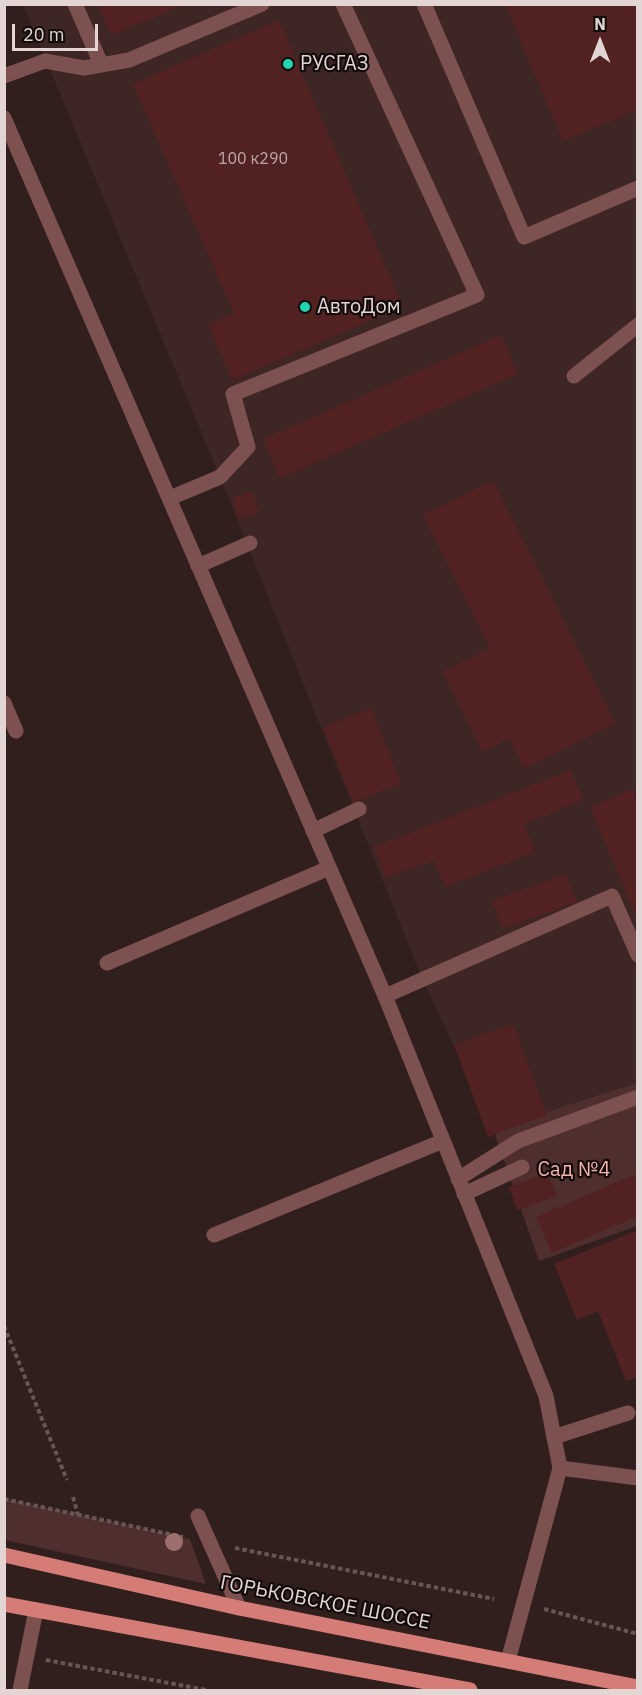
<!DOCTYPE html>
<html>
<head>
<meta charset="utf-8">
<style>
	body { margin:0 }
	#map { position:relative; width:642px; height:1695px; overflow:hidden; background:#311f1e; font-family:"IBM Plex Sans",sans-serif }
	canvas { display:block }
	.frame { position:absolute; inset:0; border:6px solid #e2d5d4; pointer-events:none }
	.north { position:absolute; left:570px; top:12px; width:60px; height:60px; -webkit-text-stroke:4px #130b0a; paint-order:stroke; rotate:0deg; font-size:16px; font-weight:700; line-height:24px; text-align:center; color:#e2d5d4 }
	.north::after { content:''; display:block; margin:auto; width:21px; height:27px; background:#e2d5d4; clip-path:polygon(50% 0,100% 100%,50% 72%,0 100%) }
	.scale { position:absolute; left:12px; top:24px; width:86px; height:27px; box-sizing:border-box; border:3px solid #e2d5d4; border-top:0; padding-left:8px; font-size:18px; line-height:21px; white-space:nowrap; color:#e2d5d4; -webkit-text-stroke:4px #130b0a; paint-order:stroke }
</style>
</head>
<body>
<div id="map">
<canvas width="642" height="1695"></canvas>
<div class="frame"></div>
<div class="north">N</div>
<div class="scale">20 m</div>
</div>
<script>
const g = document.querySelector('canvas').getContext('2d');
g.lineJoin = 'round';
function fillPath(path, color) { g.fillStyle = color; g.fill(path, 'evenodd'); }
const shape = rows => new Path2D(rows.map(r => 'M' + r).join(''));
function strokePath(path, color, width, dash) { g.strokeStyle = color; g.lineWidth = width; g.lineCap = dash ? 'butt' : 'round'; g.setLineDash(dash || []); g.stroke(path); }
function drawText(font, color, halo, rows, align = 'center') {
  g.font = font + ' "IBM Plex Sans",sans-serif'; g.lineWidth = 4.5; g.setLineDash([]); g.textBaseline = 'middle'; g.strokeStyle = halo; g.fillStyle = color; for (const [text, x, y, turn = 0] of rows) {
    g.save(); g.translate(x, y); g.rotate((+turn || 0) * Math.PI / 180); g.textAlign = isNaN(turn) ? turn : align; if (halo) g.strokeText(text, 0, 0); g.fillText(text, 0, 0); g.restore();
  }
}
const built = shape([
	[23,5,637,5,637,1083,493,1129,422,978,220,477]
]);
const green = shape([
	[637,1083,637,1226,539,1261,493,1129],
	[5,1499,190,1539,206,1584,5,1540]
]);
const building = shape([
	[98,4,185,4,185,5,111,35],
	[505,4,638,4,638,110,563,141],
	[279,20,403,307,232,380,208,324,234,313,133,84],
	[501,335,518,374,280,478,263,439],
	[493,481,615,723,524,769,509,738,483,752,443,672,490,648,423,515],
	[252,491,259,512,239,519,232,498],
	[371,708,401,784,353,802,323,727],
	[571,770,583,800,524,824,535,852,445,887,434,860,386,878,374,847],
	[633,789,637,800,637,919,590,807],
	[566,874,577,902,502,929,492,901],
	[513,1024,547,1115,488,1137,454,1045],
	[548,1173,557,1196,517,1210,509,1187],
	[638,1173,638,1216,552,1253,536,1217],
	[638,1230,638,1377,626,1381,598,1311,577,1320,554,1264]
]);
const path = shape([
	[4,1326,67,1480],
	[73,1497,78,1515],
	[4,1499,183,1537],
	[235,1548,494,1599],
	[544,1609,638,1634],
	[46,1660,206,1690]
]);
const lane = shape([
	[75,4,101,64],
	[424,4,524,237,638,188],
	[4,76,45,61,84,68,129,60,262,4],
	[574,376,638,325],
	[170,498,220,477,248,447,233,394,477,295,343,4],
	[198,566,250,543],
	[4,703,16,731],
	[313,831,359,809],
	[107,963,329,868],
	[385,996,612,896,638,955],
	[458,1179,518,1141,638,1097],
	[464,1194,522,1167],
	[214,1235,443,1141],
	[554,1437,628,1413],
	[560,1468,638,1478],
	[198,1516,239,1608],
	[20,1690,36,1610]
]);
const street = shape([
	[4,118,385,996,546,1396,560,1468,508,1661]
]);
const primary = shape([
	[4,1555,239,1608,638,1687],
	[4,1604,470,1690]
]);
const trees = [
	[174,1542]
];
const markers = [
	[288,64,6,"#21d5b0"],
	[305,307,6,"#21d5b0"]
];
const numberNames = [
	["100 к290",253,159]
];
const poiNames = [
	["РУСГАЗ",300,64],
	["АвтоДом",317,307]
];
const parkNames = [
	["Сад №4",574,1170]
];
const streetNames = [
	["ГОРЬКОВСКОЕ ШОССЕ",325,1603,11]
];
fillPath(built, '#3e2625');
fillPath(green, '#4f2f2d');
fillPath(building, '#512221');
strokePath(path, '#675655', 4, [4.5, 3]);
strokePath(lane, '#7d514f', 15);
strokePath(street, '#7d514f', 15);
strokePath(primary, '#d57c77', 15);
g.fillStyle = '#9d6f6c';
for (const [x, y] of trees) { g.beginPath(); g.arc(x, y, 9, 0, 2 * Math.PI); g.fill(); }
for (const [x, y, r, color] of markers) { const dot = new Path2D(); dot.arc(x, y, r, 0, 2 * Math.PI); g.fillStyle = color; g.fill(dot); strokePath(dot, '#130b0a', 2); }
drawText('16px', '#bea8a7', null, numberNames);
drawText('20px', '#e2d5d4', '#130b0a', poiNames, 'left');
drawText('20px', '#f5b1ac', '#130b0a', parkNames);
drawText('20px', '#e2d5d4', '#130b0a', streetNames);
</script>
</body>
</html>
